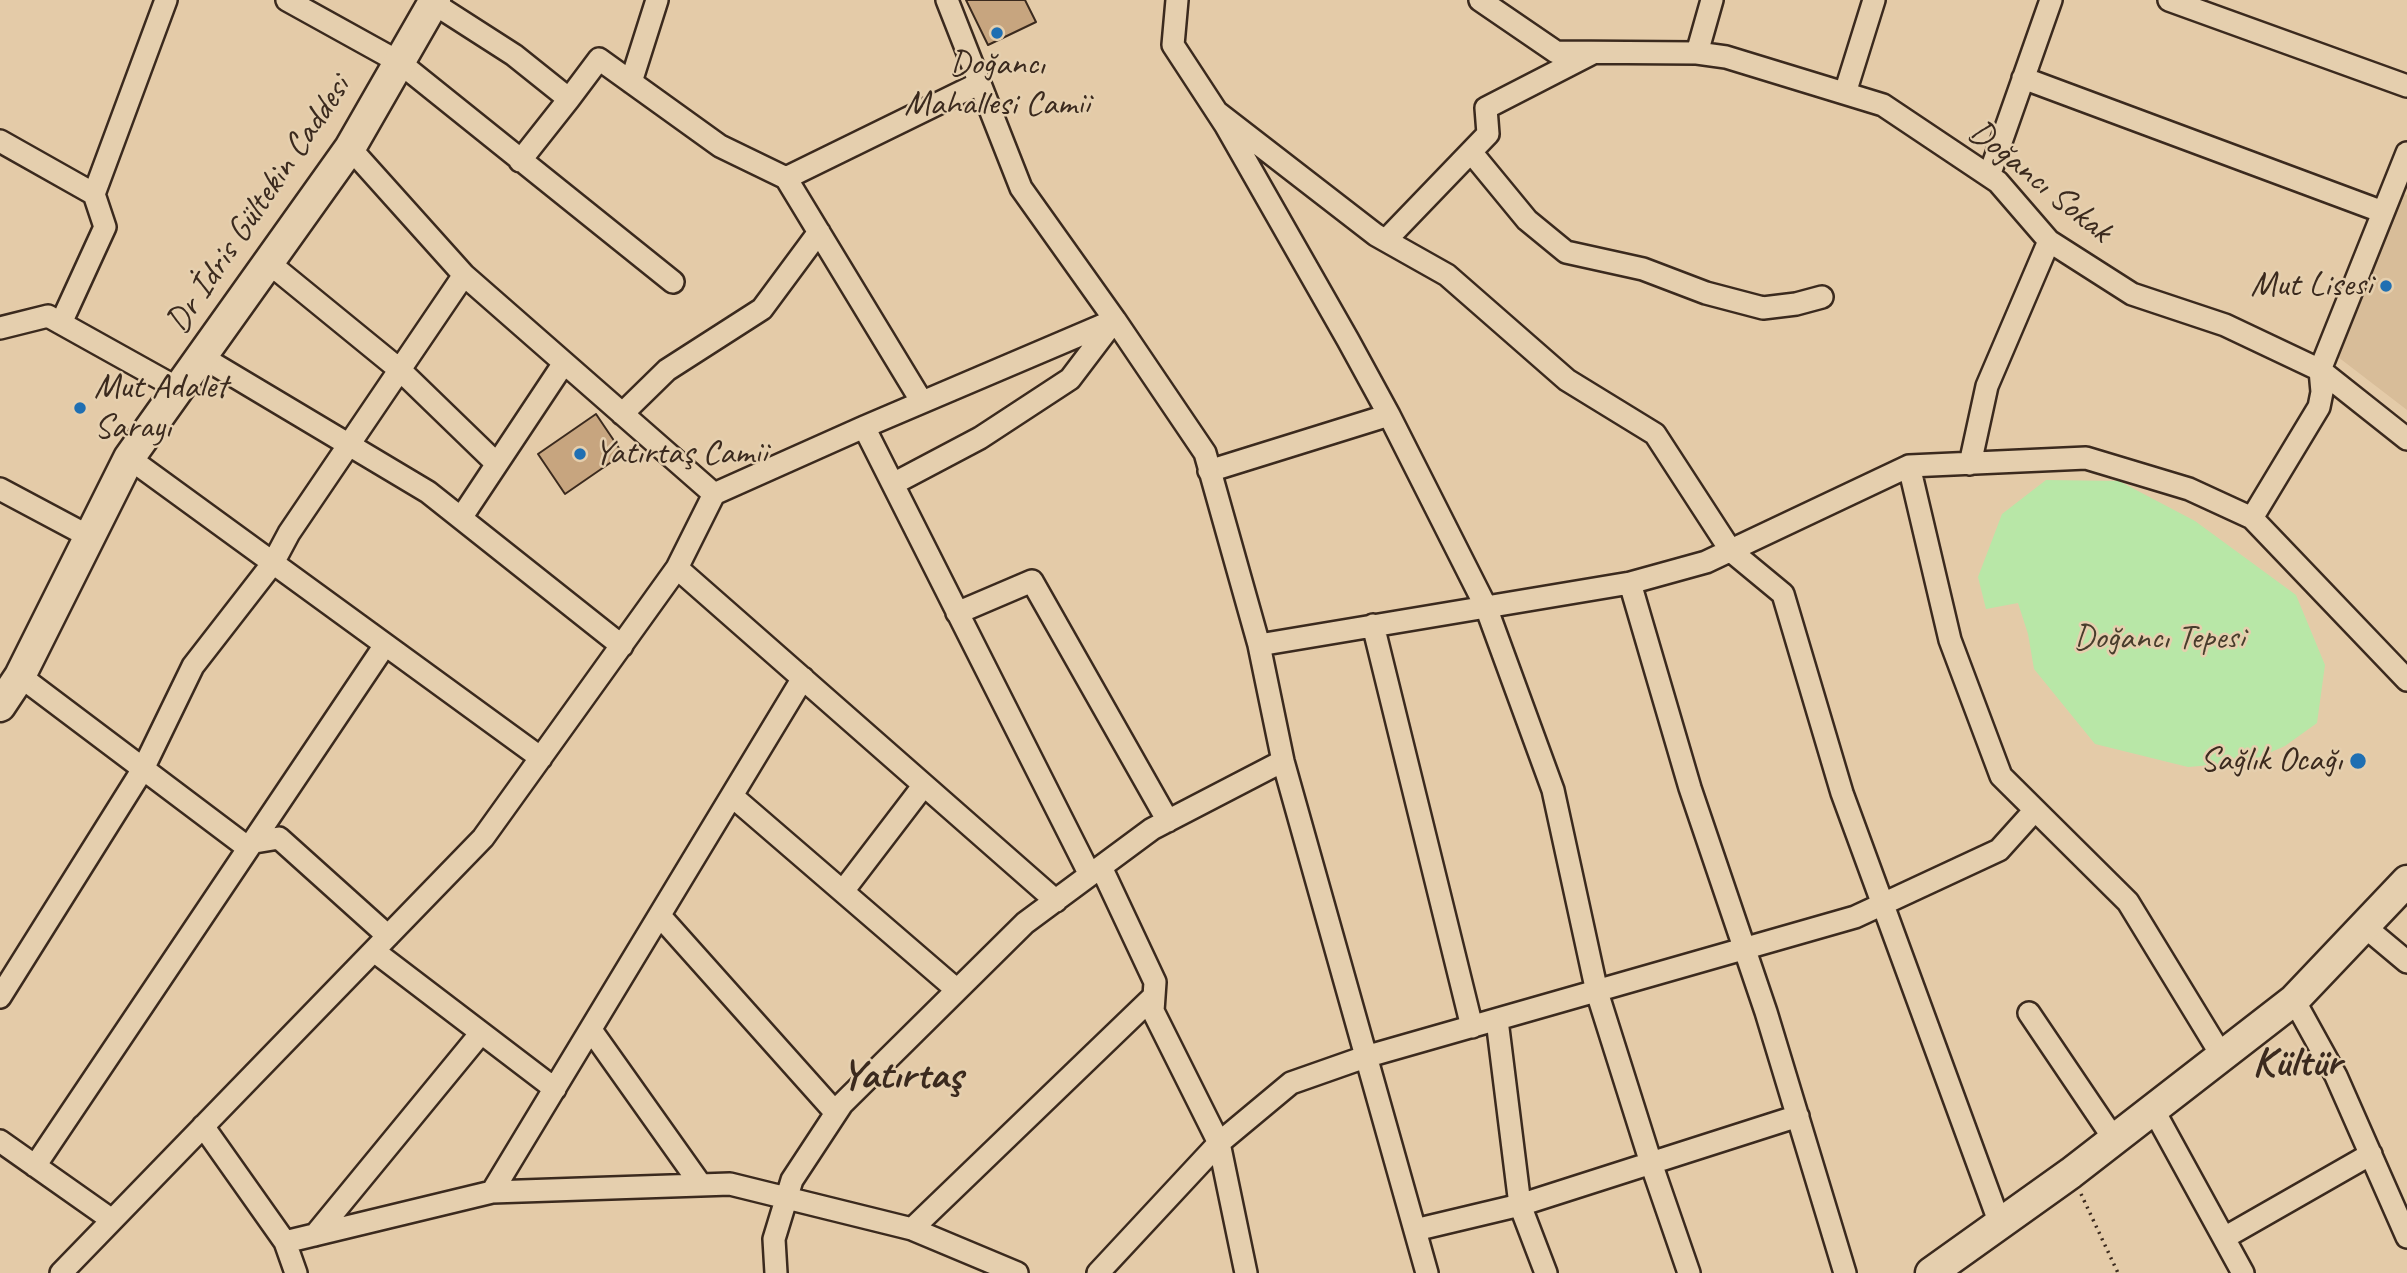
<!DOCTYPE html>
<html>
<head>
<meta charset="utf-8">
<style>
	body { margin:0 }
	canvas { display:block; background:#e4cba8 }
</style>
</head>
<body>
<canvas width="2407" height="1273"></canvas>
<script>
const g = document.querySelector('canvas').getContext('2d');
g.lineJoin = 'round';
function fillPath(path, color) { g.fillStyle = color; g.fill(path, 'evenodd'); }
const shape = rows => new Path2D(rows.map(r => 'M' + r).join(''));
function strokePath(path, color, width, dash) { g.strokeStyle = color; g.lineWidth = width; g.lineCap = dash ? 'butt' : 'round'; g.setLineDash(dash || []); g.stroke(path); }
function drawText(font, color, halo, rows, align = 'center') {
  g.font = font + ' Caveat,sans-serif'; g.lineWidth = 5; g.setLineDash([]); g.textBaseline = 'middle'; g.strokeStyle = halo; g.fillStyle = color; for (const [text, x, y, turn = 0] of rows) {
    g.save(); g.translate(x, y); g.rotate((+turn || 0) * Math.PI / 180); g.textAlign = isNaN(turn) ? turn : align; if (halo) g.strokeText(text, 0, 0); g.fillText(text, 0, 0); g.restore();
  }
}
const built = shape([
	[2404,194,2407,195,2407,410,2338,357,2393,215]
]);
const green = shape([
	[2046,480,2119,481,2195,521,2296,595,2325,665,2317,723,2285,746,2248,762,2188,767,2095,744,2034,669,2028,634,2018,603,1986,609,1978,577,2002,514]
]);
const building = shape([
	[966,0,1025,0,1036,22,988,45,966,0],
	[596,414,623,454,565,494,538,454,596,414]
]);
const path = shape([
	[2081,1194,2118,1273]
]);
const street = shape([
	[287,0,399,62,673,282],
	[947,0,1021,188,1115,320,1205,453,1259,645,1283,761,1427,1273],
	[1177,0,1173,45,1226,126,1348,340,1389,415,1486,607,1553,790,1597,992,1651,1163,1689,1273],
	[1480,0,1556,52,1697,53,1726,57,1883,105,1998,182,2049,241,2132,294,2225,325,2320,370,2322,392,2319,407,2252,518],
	[2169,0,2407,86],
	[433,3,514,55,569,99,599,59,720,146,786,178,980,83],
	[1697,53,1712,0],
	[2023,78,2383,212],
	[631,82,657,0],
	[1845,93,1874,0],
	[1217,112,1376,235,1447,275,1567,380,1655,434,1731,551,1783,594,1842,793,2000,1224],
	[0,141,94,194,166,0],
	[350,148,464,275,714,494],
	[1471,152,1527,220,1566,252,1643,269,1706,293,1763,308,1796,304,1822,297],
	[2407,153,2320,370,2407,439],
	[520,161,569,99],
	[1989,176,2051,0],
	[786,178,922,402],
	[1386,240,1488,134,1486,108,1591,54],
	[269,263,400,370,496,463],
	[61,323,105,227,94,194],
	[0,328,48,316,179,389],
	[202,357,428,492,622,646],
	[622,414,667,370,762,309,819,232],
	[864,427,1090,875],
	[129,458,541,758],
	[1970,464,1987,386,2049,241],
	[1909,466,1950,640,2001,776,2128,902,2222,1056],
	[1209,471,1389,415],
	[893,484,980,438,1070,379,1114,321],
	[0,489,90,537],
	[461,518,564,363],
	[677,568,1056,901],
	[1630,583,1690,788,1766,1012,1845,1273],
	[957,613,1032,581,1168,821],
	[1373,625,1472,1027],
	[1259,645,1630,583,1706,562,1909,466,2086,458,2189,489,2252,518,2407,680],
	[20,676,243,844,279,838,388,936],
	[732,796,957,990],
	[1101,867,1155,982,1153,1011,1219,1143,1246,1273],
	[843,891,924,785],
	[660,916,836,1113],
	[2364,926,2407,962],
	[374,951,555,1089],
	[0,997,143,769,193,666,273,563,289,533,464,275],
	[2294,1000,2336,1076,2407,1237],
	[2029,1013,2114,1139],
	[1497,1020,1520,1205,1546,1273],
	[591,1030,701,1185],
	[2153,1109,2243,1273],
	[203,1126,285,1242,492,1192,730,1184,912,1229,1017,1273],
	[0,1141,112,1220],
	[35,1166,385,645],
	[492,1192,803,678],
	[912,1229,1154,996],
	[1415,1230,1520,1205,1798,1116],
	[315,1235,481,1033],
	[2224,1238,2371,1154],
	[285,1242,296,1273],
	[61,1273,483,838,677,568,714,494,864,427,1115,320],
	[776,1273,774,1239,792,1180,842,1104,1025,923,1152,829,1283,761],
	[1098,1273,1219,1143,1291,1083,1365,1057,1855,917,1999,850,2035,810]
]);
const secondary = shape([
	[0,706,20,676,129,458,350,148,435,0],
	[1931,1273,2071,1173,2294,1000,2407,881]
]);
const markers = [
	[997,33,7,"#1f6fb2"],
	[2386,286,7,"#1f6fb2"],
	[80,408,7,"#1f6fb2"],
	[580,454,7,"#1f6fb2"],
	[2358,761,9,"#1f6fb2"]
];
const poiNames = [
	["Doğancı",997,65,"center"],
	["Mahallesi Camii",997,105,"center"],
	["Mut Lisesi",2372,286],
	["Mut Adalet",94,388,"left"],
	["Sarayı",94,428,"left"],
	["Yatırtaş Camii",594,454,"left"],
	["Sağlık Ocağı",2342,761]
];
const streetNames = [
	["Doğancı Sokak",2040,182,39],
	["Dr İdris Gültekin Caddesi",259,205,-56]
];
const parkNames = [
	["Doğancı Tepesi",2159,639]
];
const districtNames = [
	["Kültür",2297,1064],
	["Yatırtaş",902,1077]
];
fillPath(built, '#d8bd99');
fillPath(green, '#b8e7a7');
fillPath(building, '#c7a57f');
strokePath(building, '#3b2a1e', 2);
strokePath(street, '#3b2a1e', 26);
strokePath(secondary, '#3b2a1e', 35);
strokePath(path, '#3b2a1e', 3.5, [2, 5]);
strokePath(street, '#e5cfae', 21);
strokePath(secondary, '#e5cfae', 30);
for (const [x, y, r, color] of markers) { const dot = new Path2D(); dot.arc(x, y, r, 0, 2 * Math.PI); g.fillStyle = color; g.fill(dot); strokePath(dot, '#e5cfae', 2.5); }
drawText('35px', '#3b2a1e', '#e5cfae', poiNames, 'right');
drawText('35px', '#3b2a1e', '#e5cfae', streetNames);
drawText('35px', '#483d2c', '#e5cfae', parkNames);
drawText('bold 42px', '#3b2a1e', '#e5cfae', districtNames);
</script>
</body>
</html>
